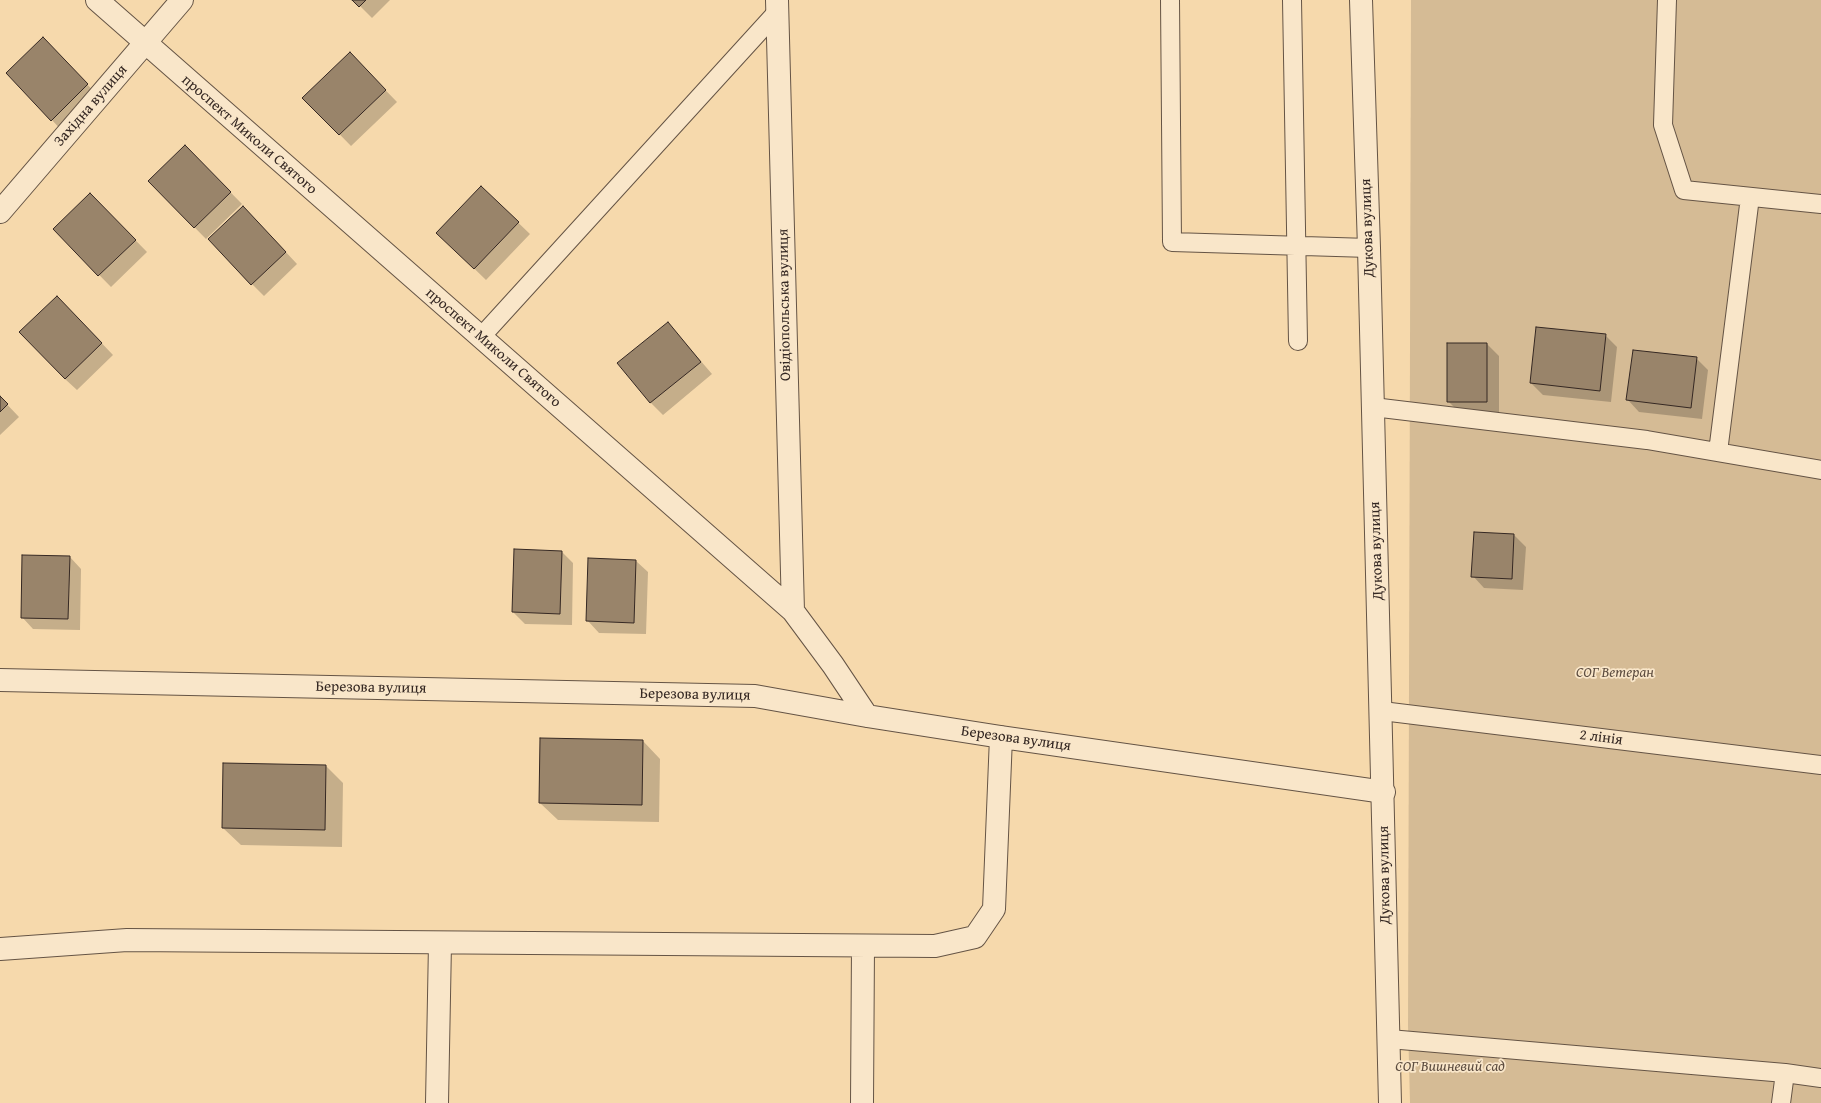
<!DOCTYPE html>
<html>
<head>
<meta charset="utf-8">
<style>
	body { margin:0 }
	canvas { display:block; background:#f6d9ac }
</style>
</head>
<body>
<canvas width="1821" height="1103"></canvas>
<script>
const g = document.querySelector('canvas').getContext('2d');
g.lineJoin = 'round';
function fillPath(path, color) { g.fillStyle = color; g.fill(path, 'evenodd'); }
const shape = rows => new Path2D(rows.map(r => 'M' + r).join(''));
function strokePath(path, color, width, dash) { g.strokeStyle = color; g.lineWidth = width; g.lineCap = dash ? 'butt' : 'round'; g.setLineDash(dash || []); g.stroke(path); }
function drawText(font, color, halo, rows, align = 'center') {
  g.font = font + ' "Gentium Book Plus",serif'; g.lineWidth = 3.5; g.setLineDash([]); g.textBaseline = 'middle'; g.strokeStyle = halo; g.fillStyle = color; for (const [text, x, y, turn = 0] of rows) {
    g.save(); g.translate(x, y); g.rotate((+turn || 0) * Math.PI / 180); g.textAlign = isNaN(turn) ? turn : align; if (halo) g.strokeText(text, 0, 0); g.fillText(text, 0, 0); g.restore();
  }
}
const green = shape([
	[1411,0,1821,0,1821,1103,1410,1103,1408,1025]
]);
const shadow = shape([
	[354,0,390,0,372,18],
	[55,50,99,97,63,132,52,120],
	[361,65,397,102,351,146,304,98],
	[185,146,242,204,206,239,149,181],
	[481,187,530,234,486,280,449,244],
	[102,206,147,252,111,287,54,229],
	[255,219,297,264,264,296,252,284],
	[69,309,113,355,77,390,65,379],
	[668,323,712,374,663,415,651,403,619,363],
	[1605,335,1617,347,1611,402,1543,395,1531,383],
	[1487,344,1499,356,1499,413,1460,413,1448,401],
	[1696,358,1708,370,1702,419,1639,412,1628,400],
	[0,397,19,417,0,435],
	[1475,533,1514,535,1526,547,1523,590,1484,588,1473,576],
	[561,551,573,563,572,625,525,624,513,612],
	[70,557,81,569,80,630,33,629,22,617],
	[636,561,648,572,646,634,599,633,588,621],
	[643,741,660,759,659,822,558,820,540,803],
	[326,766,343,783,342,847,241,845,223,828]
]);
const building = shape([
	[352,0,366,0,359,7,352,0],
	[43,37,88,84,51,121,6,73,43,37],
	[350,52,386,90,339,135,302,98,350,52],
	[185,145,231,192,194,228,148,181,185,145],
	[481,186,519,222,474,269,436,233,481,186],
	[90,193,136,240,98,276,53,229,90,193],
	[243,206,286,252,251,285,208,239,243,206],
	[57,296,102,343,65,379,19,332,57,296],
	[668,322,701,362,650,403,617,363,668,322],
	[1536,327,1606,334,1600,391,1530,383,1536,327],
	[1447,343,1487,343,1487,402,1447,402,1447,343],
	[1633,350,1697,357,1691,408,1626,400,1633,350],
	[0,396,8,404,0,412,0,396],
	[1474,532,1514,534,1512,579,1471,577,1474,532],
	[514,549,562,551,560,614,512,612,514,549],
	[22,555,70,556,68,619,21,618,22,555],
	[588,558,636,560,634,623,586,621,588,558],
	[540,738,643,740,642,805,539,803,540,738],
	[223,763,326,765,325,830,222,828,223,763]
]);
const service = shape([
	[1170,0,1172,242,1369,248],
	[1292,0,1298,341],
	[1667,0,1663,125,1684,190,1821,204],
	[480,338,777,12],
	[1373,407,1647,440,1821,470],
	[1718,452,1750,197],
	[1382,711,1821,765],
	[1389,1039,1785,1073,1821,1078],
	[1781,1103,1785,1073]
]);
const minor = shape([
	[97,0,793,611,833,665,867,716],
	[777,0,793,611],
	[0,212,182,0],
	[0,680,755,696,867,716,1001,737,1384,792],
	[0,949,127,940,935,946,975,937,994,909,1001,737],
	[437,1103,440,943],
	[862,1103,863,946]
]);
const tertiary = shape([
	[1361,0,1369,248,1390,1103]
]);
const streetNames = [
	["Західна вулиця",91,106,-49],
	["проспект Миколи Святого",249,135,41],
	["Дукова вулиця",1368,228,-92],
	["Овідіопольська вулиця",785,305,-91],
	["проспект Миколи Святого",493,348,41],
	["Дукова вулиця",1377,551,-92],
	["Березова вулиця",371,688,1],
	["Березова вулиця",695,695,1],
	["2 лінія",1601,738,7],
	["Березова вулиця",1016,739,8],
	["Дукова вулиця",1385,875,-91]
];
const parkNames = [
	["СОГ Ветеран",1615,673],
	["СОГ Вишневий сад",1450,1067]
];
fillPath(green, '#d5bb95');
fillPath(shadow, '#0003');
fillPath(building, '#99846a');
strokePath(building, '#352823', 1);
strokePath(service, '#655445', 20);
strokePath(minor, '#655445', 24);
strokePath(tertiary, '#655445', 24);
strokePath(service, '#f9e6c9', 18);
strokePath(minor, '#f9e6c9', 22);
strokePath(tertiary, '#f9e6c9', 22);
drawText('15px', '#352823', '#f9e6c9', streetNames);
drawText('italic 15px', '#5d4d40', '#f9e6c9', parkNames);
</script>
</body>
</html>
